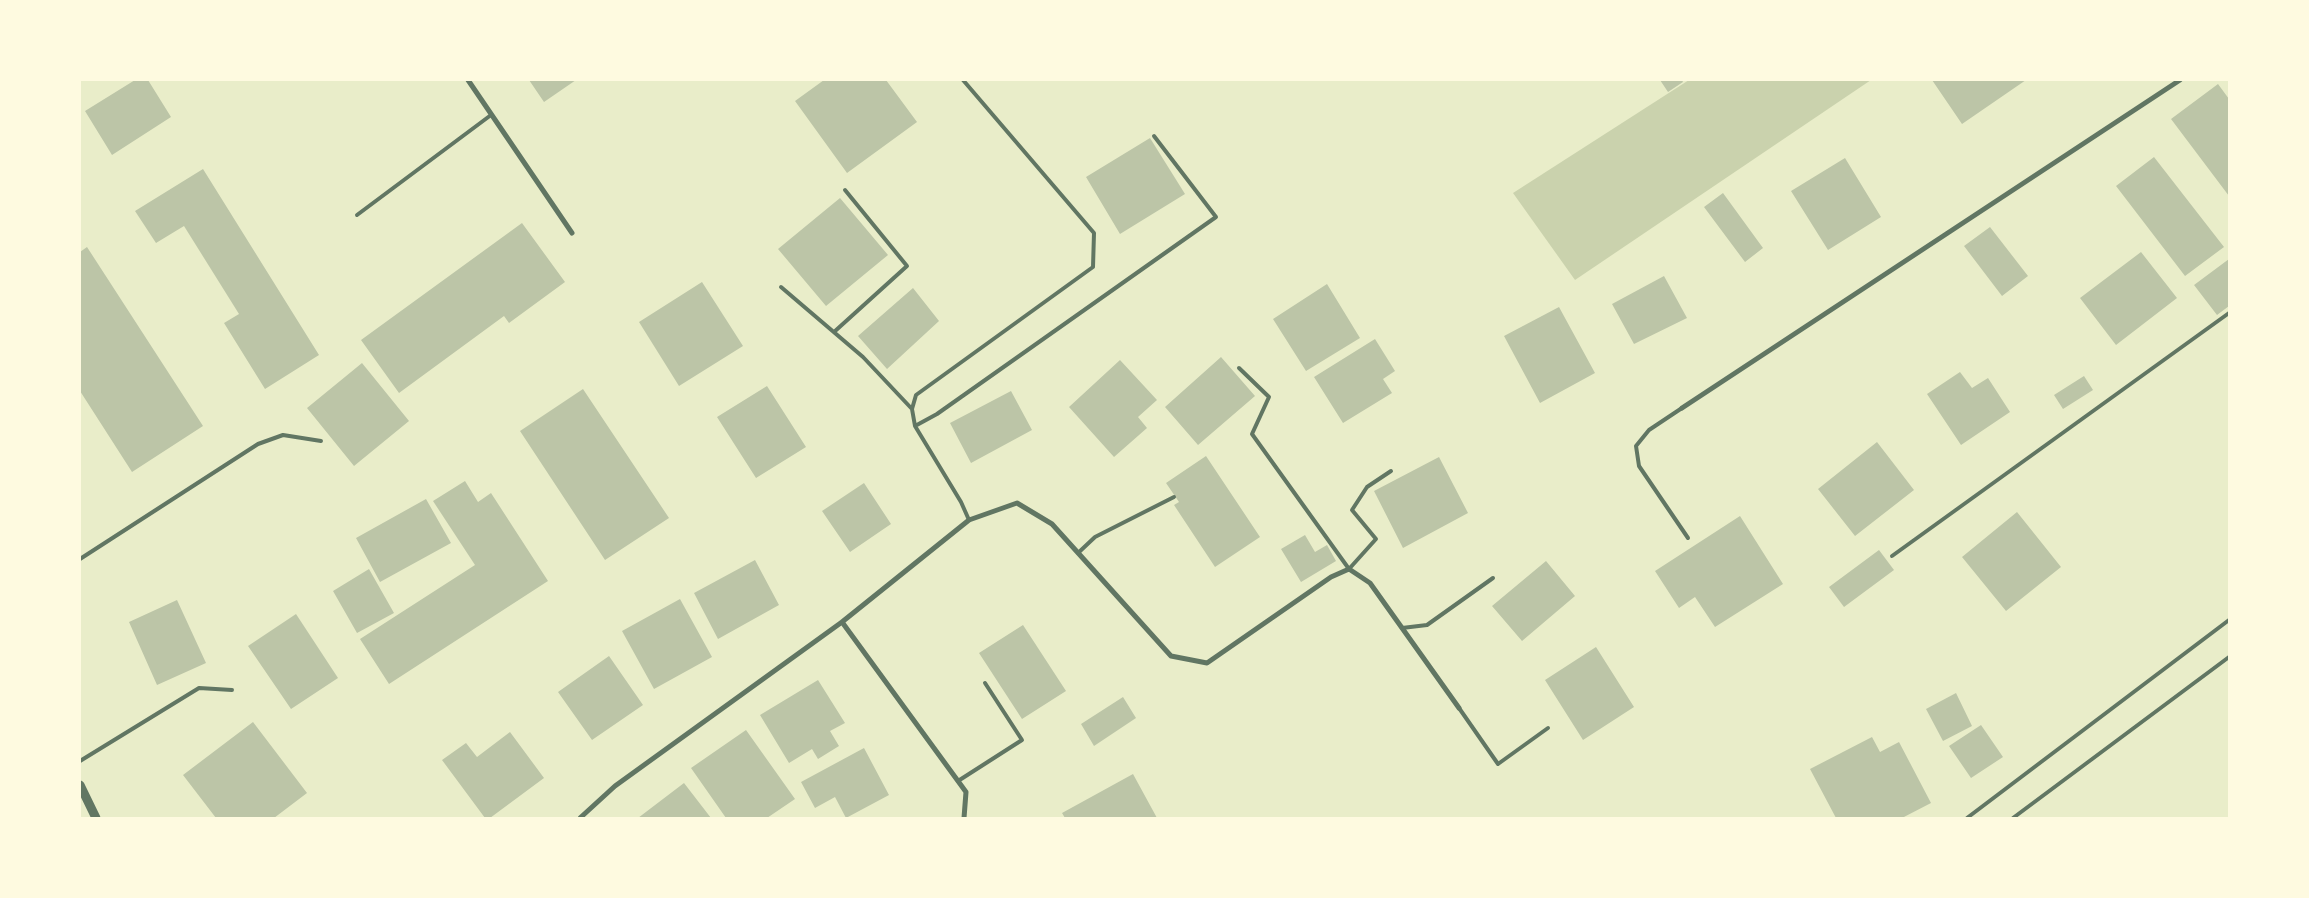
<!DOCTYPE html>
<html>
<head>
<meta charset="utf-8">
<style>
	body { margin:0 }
	#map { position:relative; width:2309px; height:898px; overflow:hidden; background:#e9edc9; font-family:"Crimson Pro",serif }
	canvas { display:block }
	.frame { position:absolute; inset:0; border:81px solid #fefae0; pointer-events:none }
</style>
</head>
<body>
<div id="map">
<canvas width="2309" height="898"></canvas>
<div class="frame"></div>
</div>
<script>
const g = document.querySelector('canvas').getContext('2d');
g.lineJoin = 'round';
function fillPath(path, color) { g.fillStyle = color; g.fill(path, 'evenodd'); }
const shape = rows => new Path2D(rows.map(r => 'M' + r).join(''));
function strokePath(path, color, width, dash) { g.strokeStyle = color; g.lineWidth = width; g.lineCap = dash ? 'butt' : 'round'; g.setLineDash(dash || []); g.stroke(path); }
const green = shape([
	[1689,80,1871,80,1575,280,1513,193]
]);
const building = shape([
	[135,80,148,80,171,117,112,155,85,111],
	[529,80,576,80,544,102],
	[824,80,886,80,917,122,847,173,795,101],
	[1660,80,1682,80,1683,82,1668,92],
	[1932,80,2026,80,1962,124],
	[2218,84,2229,99,2229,196,2171,119],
	[1150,138,1185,194,1120,234,1086,177],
	[2154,157,2224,247,2185,276,2116,186],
	[1845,158,1881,217,1828,250,1791,191],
	[203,169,319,355,265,389,224,323,239,314,184,226,156,243,135,211],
	[1723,193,1763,248,1745,262,1704,207],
	[840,198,888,255,826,306,778,249],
	[522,223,565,282,509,323,504,316,399,393,361,340],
	[1990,227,2028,276,2002,296,1964,246],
	[87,247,203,426,132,472,80,391,80,252],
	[2141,252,2177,298,2116,345,2080,298],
	[2229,259,2229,306,2217,315,2194,285],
	[1664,276,1687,318,1634,344,1612,304],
	[702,282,743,346,679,386,639,322],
	[1327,284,1360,338,1306,371,1273,319],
	[913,288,939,321,887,369,858,336],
	[1559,307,1595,373,1540,403,1504,336],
	[1375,339,1395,371,1383,379,1392,393,1343,423,1314,377],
	[1221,357,1255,396,1198,445,1165,407],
	[1120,360,1157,400,1138,417,1147,428,1114,457,1069,407],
	[362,363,409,421,354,466,307,408],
	[1960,372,1972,388,1988,378,2010,412,1961,445,1927,394],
	[2084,376,2093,390,2063,409,2054,395],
	[767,386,806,447,756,478,717,417],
	[583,389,669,518,605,560,520,431],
	[1011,391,1032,430,971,463,950,423],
	[1877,442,1914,490,1855,536,1818,489],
	[1206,456,1260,537,1215,567,1174,505,1179,502,1166,483],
	[1439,457,1468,513,1403,548,1374,491],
	[465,481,478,502,491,493,548,581,389,684,360,639,475,565,433,501],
	[864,483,891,524,850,552,822,511],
	[426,499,451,543,380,582,356,538],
	[2017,512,2061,567,2006,611,1962,557],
	[1740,516,1783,584,1715,627,1695,597,1679,608,1655,571],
	[1305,535,1315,552,1327,545,1336,561,1301,582,1281,549],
	[1879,550,1894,570,1844,607,1829,587],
	[755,560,779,605,718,639,694,593],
	[1546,561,1575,596,1522,641,1492,606],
	[369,569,394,613,357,633,333,591],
	[680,599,712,657,654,689,622,631],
	[177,600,206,663,157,685,129,622],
	[296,614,338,678,291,709,248,646],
	[1023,625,1066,691,1022,719,979,653],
	[1596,647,1634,707,1583,740,1545,680],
	[609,656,643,705,592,740,558,692],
	[818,680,845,723,830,731,839,746,818,759,812,749,789,763,760,715],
	[1956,693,1972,726,1943,741,1926,709],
	[1123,697,1136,718,1094,746,1081,724],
	[253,722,307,793,274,818,216,818,183,775],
	[1981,725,2003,757,1971,778,1949,746],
	[746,730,795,799,767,818,726,818,691,768],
	[510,732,544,778,490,818,485,818,442,760,466,743,477,757],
	[1872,737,1880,752,1899,742,1931,803,1902,818,1836,818,1810,769],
	[864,748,889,795,846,818,835,797,815,808,801,782],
	[1133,774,1157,818,1065,818,1062,813],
	[684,783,711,818,638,818]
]);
const service = shape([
	[963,80,1094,233,1093,267,916,395,912,409,915,426,961,502,969,520],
	[357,215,491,115],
	[781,287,863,357,912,409],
	[834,332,907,266,845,190],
	[1239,368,1269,397,1252,434,1349,569,1376,539,1352,510,1367,487,1391,471],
	[1682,408,1649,430,1636,446,1639,466,1688,538],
	[915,426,937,414,1216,217,1154,136],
	[1078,553,1095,537,1174,497],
	[1892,556,2229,313],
	[80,559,258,444,283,435,321,441],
	[1402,628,1427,625,1493,578],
	[1459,708,1498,764,1548,728],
	[80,761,199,688,232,690],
	[958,781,1022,740,985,683],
	[1967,818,2229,620],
	[2013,818,2229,657]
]);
const minor = shape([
	[468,80,572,233],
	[1682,408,2180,80],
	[842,622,969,520,1017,503,1052,524,1171,656,1207,663,1331,577,1349,569,1370,583,1459,708],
	[580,818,615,786,842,622,966,792,964,818]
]);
const tertiary = shape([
	[80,785,96,818]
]);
fillPath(green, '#cad2ad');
fillPath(building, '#bcc5a7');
strokePath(service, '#617663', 4);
strokePath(minor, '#617663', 5);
strokePath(tertiary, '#617663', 9);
</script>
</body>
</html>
